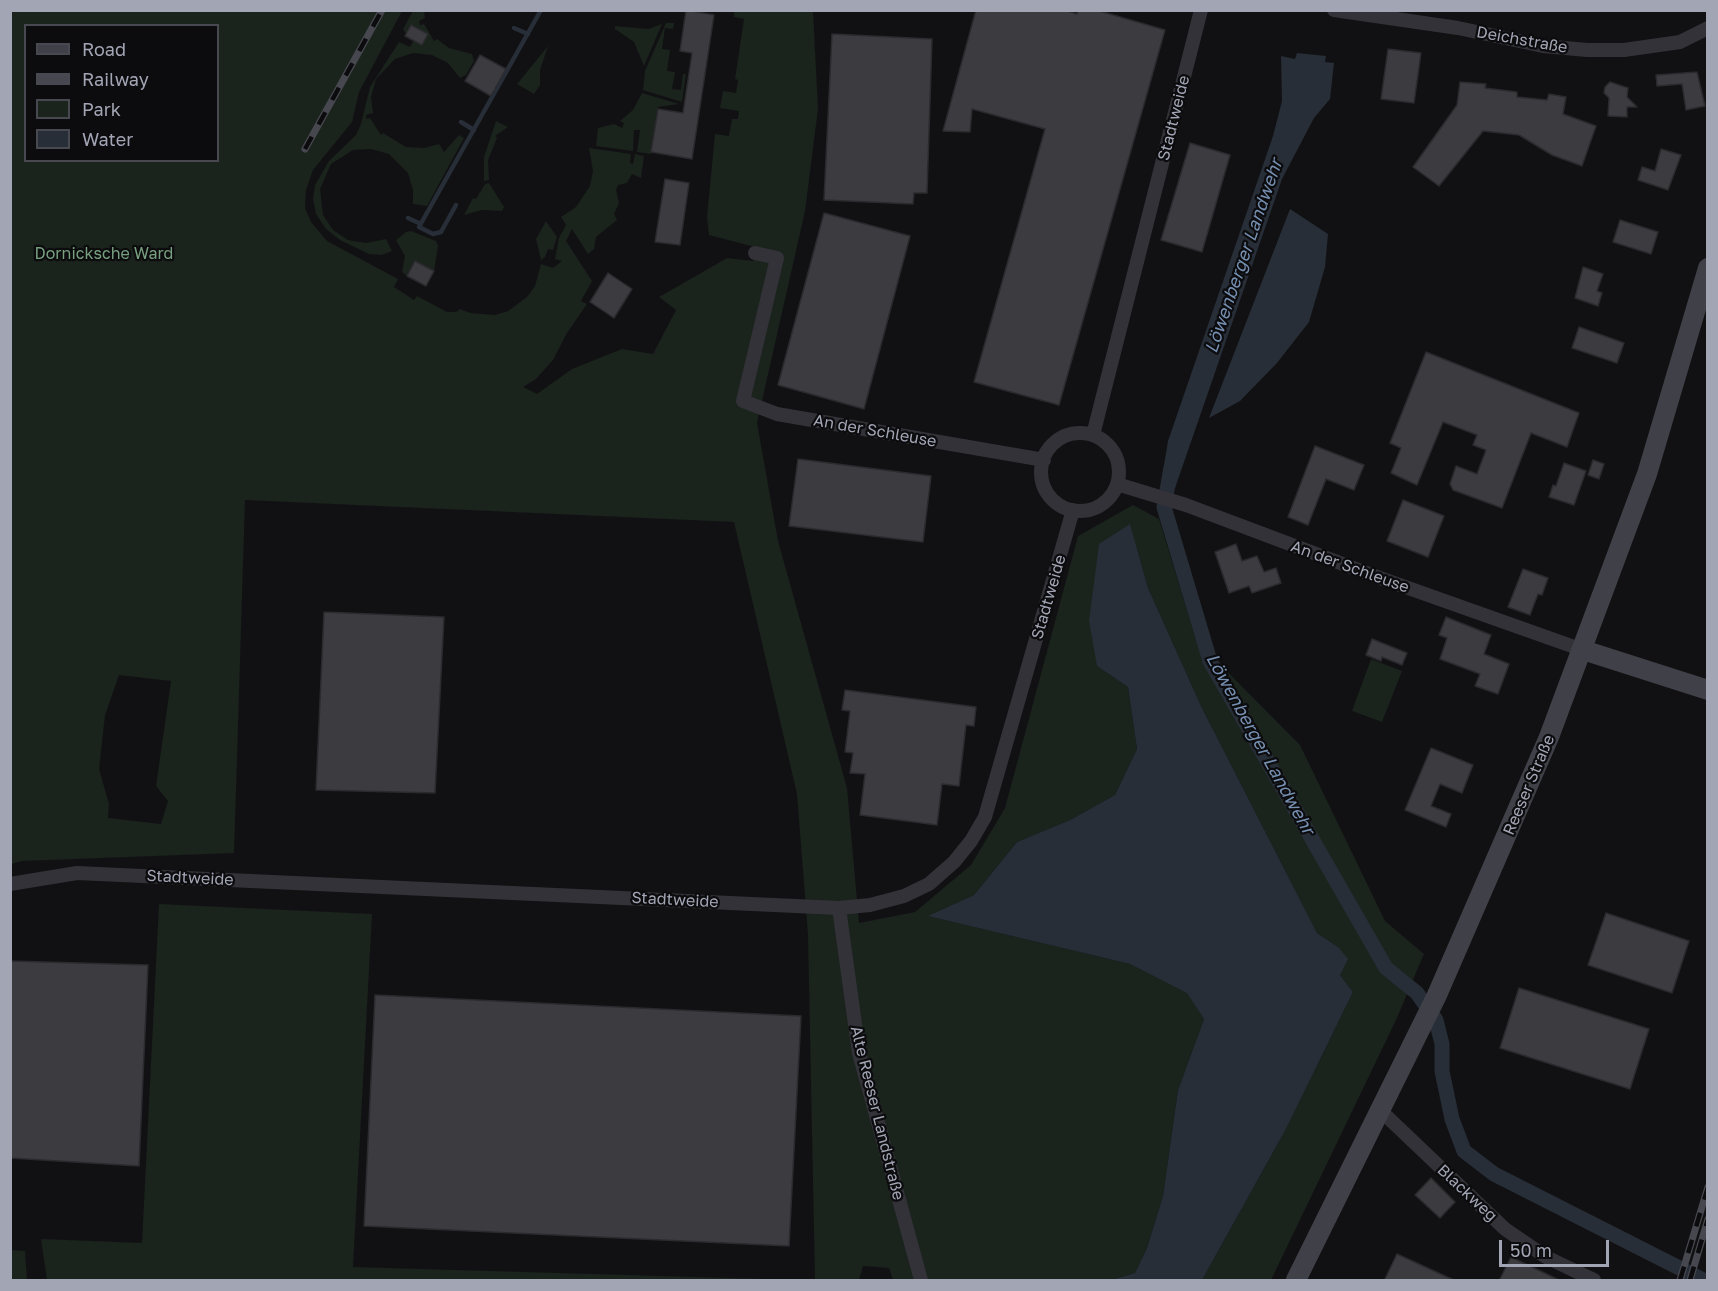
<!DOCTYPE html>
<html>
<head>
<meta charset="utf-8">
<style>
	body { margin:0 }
	#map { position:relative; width:1718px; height:1291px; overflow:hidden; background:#111113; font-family:"Golos Text",sans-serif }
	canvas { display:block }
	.frame { position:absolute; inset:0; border:12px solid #a2a5b4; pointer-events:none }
	.legend { position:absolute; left:24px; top:24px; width:195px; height:138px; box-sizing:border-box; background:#0c0c0e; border:2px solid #484950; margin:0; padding:8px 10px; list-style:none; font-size:18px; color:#a2a5b4 }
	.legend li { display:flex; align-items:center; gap:12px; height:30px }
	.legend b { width:30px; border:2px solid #484950 }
	.scale { position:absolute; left:1499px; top:1240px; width:110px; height:27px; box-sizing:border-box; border:3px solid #a2a5b4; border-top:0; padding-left:8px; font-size:18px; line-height:21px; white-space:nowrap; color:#a2a5b4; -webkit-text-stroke:4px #0c0c0e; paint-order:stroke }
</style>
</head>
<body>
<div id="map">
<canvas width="1718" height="1291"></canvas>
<div class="frame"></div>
<ul class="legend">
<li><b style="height:8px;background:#404148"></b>Road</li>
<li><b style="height:8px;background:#47484f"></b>Railway</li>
<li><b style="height:16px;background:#1b231d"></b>Park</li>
<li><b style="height:16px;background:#272e37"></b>Water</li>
</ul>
<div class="scale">50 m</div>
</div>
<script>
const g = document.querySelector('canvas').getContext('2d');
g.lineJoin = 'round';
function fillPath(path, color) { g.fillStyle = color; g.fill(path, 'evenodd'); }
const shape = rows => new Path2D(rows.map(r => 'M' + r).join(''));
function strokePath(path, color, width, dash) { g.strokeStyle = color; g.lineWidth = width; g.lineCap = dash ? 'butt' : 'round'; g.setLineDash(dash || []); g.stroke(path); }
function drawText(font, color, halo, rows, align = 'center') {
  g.font = font + ' "Golos Text",sans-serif'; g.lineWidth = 4.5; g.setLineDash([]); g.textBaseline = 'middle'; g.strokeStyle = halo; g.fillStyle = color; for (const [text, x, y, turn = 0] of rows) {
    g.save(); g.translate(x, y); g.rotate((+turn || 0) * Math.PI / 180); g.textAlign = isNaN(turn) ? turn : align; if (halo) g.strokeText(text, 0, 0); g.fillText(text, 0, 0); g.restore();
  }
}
const green = shape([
	[11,11,402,11,359,92,352,122,313,170,306,190,305,208,311,222,327,241,398,279,394,287,414,300,417,296,447,312,456,312,460,309,470,313,495,315,508,311,527,297,535,286,541,264,553,268,562,261,555,259,559,238,566,225,561,217,576,207,590,186,593,171,589,148,631,154,630,163,633,164,635,154,644,156,641,178,632,174,627,183,618,185,616,190,619,203,614,214,617,220,596,237,594,249,588,254,572,229,566,241,592,281,581,301,587,304,567,333,553,360,536,379,523,387,537,394,572,369,622,349,653,354,676,310,659,297,727,258,753,261,755,247,709,235,707,217,715,134,729,136,732,119,738,119,739,111,720,108,723,91,736,93,738,80,735,79,744,19,734,17,734,11,813,11,818,109,805,211,757,423,778,541,847,788,859,923,915,912,971,865,1005,808,1078,536,1133,505,1159,519,1196,640,1300,745,1385,921,1424,954,1396,1020,1271,1280,1202,1280,1286,1129,1353,992,1340,975,1338,947,1317,933,1202,708,1148,588,1130,525,1097,666,1128,687,1137,749,1115,795,1070,820,1017,842,974,895,929,916,1130,964,1187,992,1204,1019,1178,1090,1163,1196,1147,1248,1135,1273,1111,1280,893,1280,889,1268,863,1266,859,1280,815,1280,808,934,797,794,734,522,245,500,234,853,22,861,11,864],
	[26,26,218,26,218,160,26,160],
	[119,675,171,681,156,786,168,801,161,824,108,818,109,804,99,769,105,715],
	[413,11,424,11,425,18,419,21,420,25,424,24,434,41,437,39,449,48,472,54,474,61,466,75,460,78,448,63,432,55,413,53,395,59,376,79,371,97,373,113,366,115,366,119,370,118,381,135,383,133,406,147,424,148,439,144,444,152,459,135,464,138,427,206,413,204,413,190,408,173,389,154,371,149,353,150,331,164,320,189,323,215,333,230,348,240,366,243,386,239,392,251,382,255,369,254,340,240,326,229,316,214,313,199,315,185,329,161,356,135,361,124,370,87,399,42,410,47,414,40,422,45,427,34,412,25,406,34,403,29],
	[666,23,674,23,673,29,665,28,662,49,670,50,667,71,675,72,672,89,681,90,683,74,686,74,682,102,643,90,645,71],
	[662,24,644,66,634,42,615,29,615,26,648,29],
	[548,46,540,70,540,85,534,94,517,84],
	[642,93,679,104,658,107,651,154,637,152,640,130,634,130,633,151,596,146,598,128,614,124,622,128,624,123,620,121,633,110],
	[496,121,508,127,495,136,497,138,488,160,489,180,484,181,484,157],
	[489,183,504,207,502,211,482,210,464,215,473,198,476,199,485,184],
	[546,221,557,237,553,250,548,249,545,257,541,260,536,239],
	[411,231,436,241,438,246,434,271,415,261,407,276,402,272,405,256,396,240,406,232],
	[1371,659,1402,671,1382,722,1352,711],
	[159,904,372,914,353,1267,799,1280,47,1280,41,1239,142,1243],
	[10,1250,25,1251,27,1280,11,1280]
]);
const water = shape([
	[1297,53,1326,56,1325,62,1334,63,1330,99,1314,118,1282,179,1175,488,1161,483,1168,441,1273,136,1282,101,1281,56,1295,59],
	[1290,209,1328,234,1325,267,1309,322,1277,363,1240,401,1209,418],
	[1130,524,1148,588,1202,708,1317,933,1338,947,1348,959,1340,975,1353,992,1286,1129,1202,1280,1111,1280,1135,1273,1147,1248,1163,1196,1178,1090,1204,1019,1187,993,1130,964,928,916,974,895,1017,842,1070,820,1115,795,1137,749,1128,687,1097,666,1089,621,1099,544]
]);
const stream = shape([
	[514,28,528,34],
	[461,122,474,130],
	[456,205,441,232,433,234,419,227,541,10],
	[408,218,421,224]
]);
const canal = shape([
	[1171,468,1164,507,1210,661,1386,968,1417,993,1436,1020,1442,1044,1442,1071,1452,1119,1464,1151,1494,1174,1703,1280]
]);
const building = shape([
	[686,10,714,15,692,159,651,152,658,109,683,113,692,53,680,51,686,10],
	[976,10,1065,10,1077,14,1078,10,1096,10,1165,30,1059,405,974,382,1045,129,972,109,970,132,943,131,976,10],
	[411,25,428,34,422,45,405,36,411,25],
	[832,34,932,39,927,193,914,193,913,204,824,200,832,34],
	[1388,49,1421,53,1414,103,1381,99,1388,49],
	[480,55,506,69,491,96,465,81,480,55],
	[1697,72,1705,106,1686,110,1682,84,1657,86,1656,75,1697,72],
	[1460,82,1486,84,1485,88,1517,92,1517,97,1547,100,1549,94,1566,97,1563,114,1596,126,1582,166,1552,155,1519,135,1483,131,1439,186,1413,167,1457,105,1460,82],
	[1610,82,1628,88,1627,97,1637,107,1627,107,1627,117,1608,116,1609,98,1604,93,1605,87,1610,82],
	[1190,143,1230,155,1202,252,1161,240,1190,143],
	[1661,149,1681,155,1668,190,1638,180,1642,167,1655,171,1661,149],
	[665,179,689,183,680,245,655,242,665,179],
	[824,213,910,236,864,409,778,385,824,213],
	[1620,220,1658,232,1651,254,1613,242,1620,220],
	[415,261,434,271,426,286,407,276,415,261],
	[1583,267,1603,274,1597,291,1602,293,1598,306,1575,298,1583,267],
	[608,273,632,289,614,318,590,302,608,273],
	[1579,327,1624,343,1617,363,1572,348,1579,327],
	[1426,352,1579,413,1567,447,1531,433,1502,508,1453,490,1450,484,1456,466,1477,474,1486,450,1473,445,1477,435,1443,422,1417,485,1391,473,1401,448,1390,443,1426,352],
	[1315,446,1364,465,1354,490,1326,479,1308,525,1288,517,1315,446],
	[798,459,931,476,923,542,789,526,798,459],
	[1593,460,1604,464,1599,479,1588,475,1593,460],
	[1564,463,1586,471,1574,505,1549,497,1553,485,1556,486,1564,463],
	[1403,500,1444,516,1428,557,1387,541,1403,500],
	[1236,544,1242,561,1257,556,1264,572,1276,568,1281,583,1252,593,1249,586,1229,593,1215,552,1236,544],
	[1523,569,1548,578,1542,595,1538,594,1530,615,1508,607,1523,569],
	[324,612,444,617,435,793,316,790,324,612],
	[1446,617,1491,635,1484,654,1509,664,1498,694,1475,686,1480,674,1440,659,1447,638,1439,635,1446,617],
	[1372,639,1407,653,1402,665,1382,657,1381,661,1366,655,1372,639],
	[845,690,976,707,974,726,966,725,959,786,942,784,937,825,860,815,865,774,850,773,853,753,845,752,850,711,842,710,845,690],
	[1431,748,1473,765,1462,793,1440,784,1431,806,1451,814,1446,827,1405,810,1431,748],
	[1606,913,1689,941,1672,993,1588,965,1606,913],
	[10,961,148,965,139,1166,10,1158,10,961],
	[1519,988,1649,1029,1630,1089,1500,1048,1519,988],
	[375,995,801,1016,789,1246,364,1226,375,995],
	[1431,1178,1455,1202,1440,1218,1415,1195,1431,1178],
	[1397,1254,1456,1281,1384,1281,1397,1254],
	[1511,1257,1561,1281,1499,1281,1511,1257]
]);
const street = shape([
	[1334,10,1458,28,1543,46,1587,50,1624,50,1680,42,1708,28],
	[755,253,777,258,743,401,777,414,1044,460],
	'1041 472a39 39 0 1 1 78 0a39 39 0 1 1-78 0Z',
	[1093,435,1201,10],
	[1117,484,1186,505,1380,578,1583,650],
	[10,884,77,873,839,908,870,905,904,896,929,884,954,862,971,841,985,817,1073,510],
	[839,908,859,1053,921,1280],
	[1380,1110,1505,1229,1546,1257,1594,1280]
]);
const secondary = shape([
	[1583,650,1708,690],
	[1296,1280,1437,995,1549,737,1647,474,1708,268]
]);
const rail = shape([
	[305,149,382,10],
	[1680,1280,1708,1187],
	[1690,1280,1708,1219]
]);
const streetNames = [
	["Deichstraße",1522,40,10],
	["Stadtweide",1174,118,-76],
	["An der Schleuse",875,431,10],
	["An der Schleuse",1350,567,20],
	["Stadtweide",1049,597,-74],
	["Reeser Straße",1529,785,-67],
	["Stadtweide",190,878,3],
	["Stadtweide",675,900,3],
	["Alte Reeser Landstraße",877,1113,76],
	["Blackweg",1467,1193,43]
];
const parkNames = [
	["Dornicksche Ward",104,254]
];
const waterNames = [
	["Löwenberger Landwehr",1244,256,-71],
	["Löwenberger Landwehr",1260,744,61]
];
fillPath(green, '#1b231d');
fillPath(water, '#272e37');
strokePath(stream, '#272e37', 4.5);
strokePath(canal, '#272e37', 15);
fillPath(building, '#3b3b40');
strokePath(building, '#2b2b2f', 1.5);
strokePath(street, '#323238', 14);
strokePath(secondary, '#404148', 20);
strokePath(rail, '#47484f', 7);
strokePath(rail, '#0c0c0e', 4.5, [14]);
drawText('16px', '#a2a5b4', '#0c0c0e', streetNames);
drawText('16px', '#77a07f', '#0c0c0e', parkNames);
drawText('italic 18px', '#768fb1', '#0c0c0e', waterNames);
</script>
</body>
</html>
